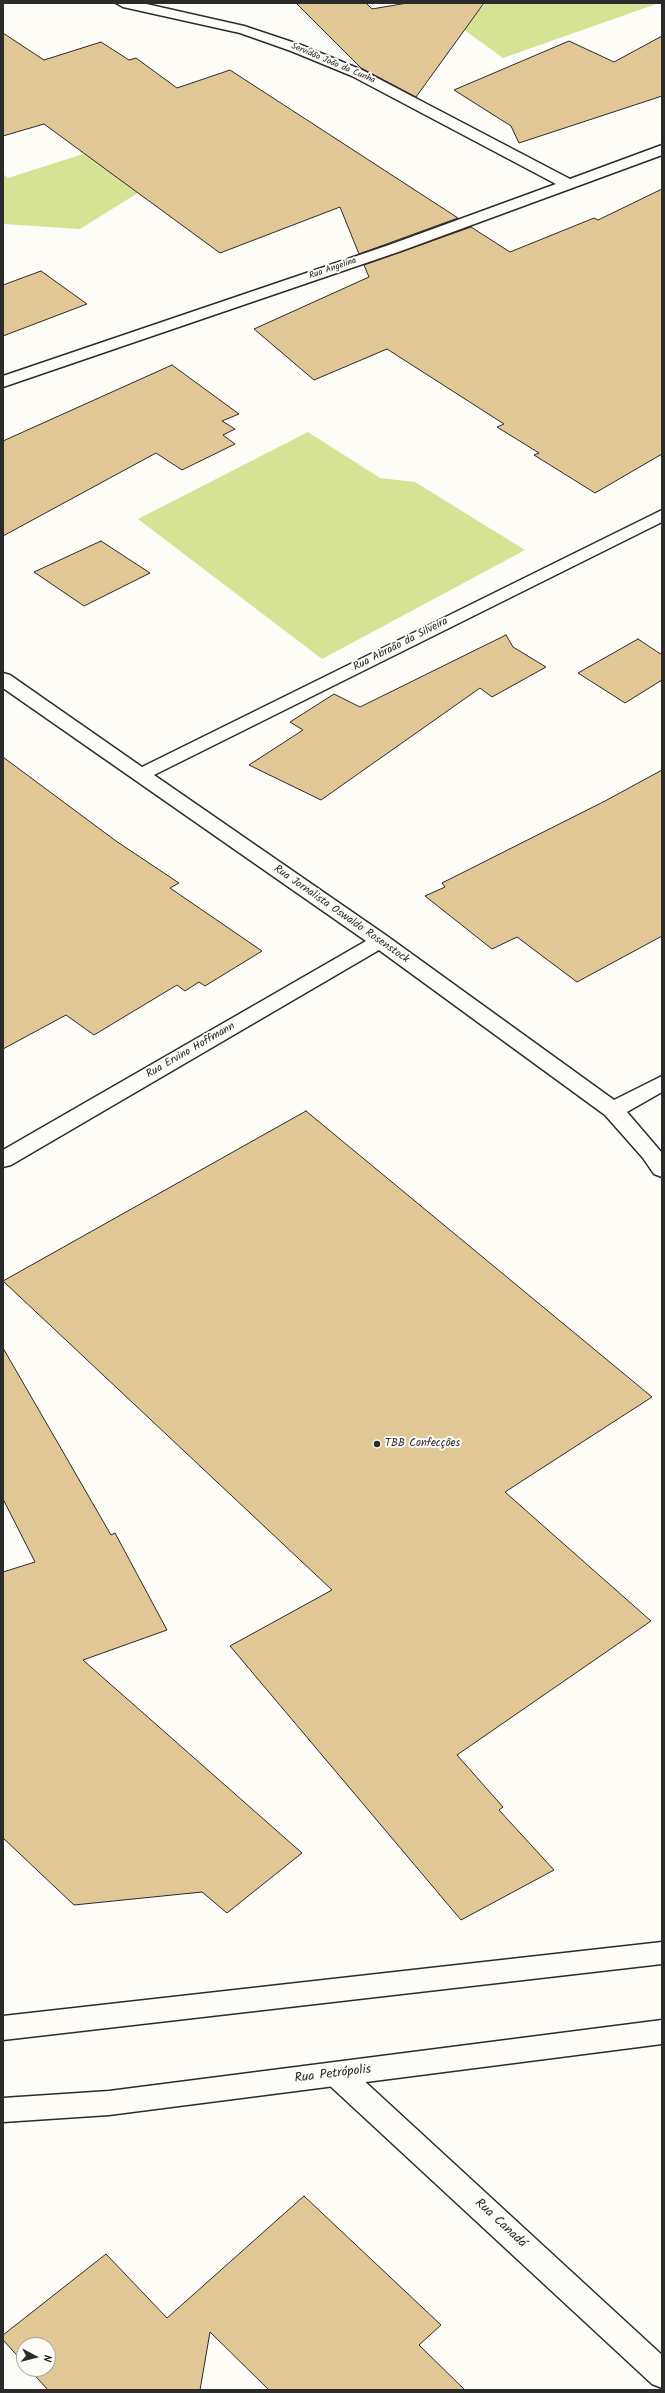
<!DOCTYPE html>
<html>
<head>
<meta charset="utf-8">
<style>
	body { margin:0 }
	#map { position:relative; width:665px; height:2393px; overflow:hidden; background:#fdfcf7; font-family:Kalam,sans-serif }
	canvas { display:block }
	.frame { position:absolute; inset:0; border:4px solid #2b2b2b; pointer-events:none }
	.north { position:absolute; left:16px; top:2337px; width:40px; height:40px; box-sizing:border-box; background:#fdfcf7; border:1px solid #a9a8a5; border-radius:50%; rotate:97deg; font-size:11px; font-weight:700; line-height:16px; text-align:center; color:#2b2b2b }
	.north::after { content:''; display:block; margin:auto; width:14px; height:18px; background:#2b2b2b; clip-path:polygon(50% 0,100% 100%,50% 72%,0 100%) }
</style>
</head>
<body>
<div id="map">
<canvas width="665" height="2393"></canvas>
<div class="frame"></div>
<div class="north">N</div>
</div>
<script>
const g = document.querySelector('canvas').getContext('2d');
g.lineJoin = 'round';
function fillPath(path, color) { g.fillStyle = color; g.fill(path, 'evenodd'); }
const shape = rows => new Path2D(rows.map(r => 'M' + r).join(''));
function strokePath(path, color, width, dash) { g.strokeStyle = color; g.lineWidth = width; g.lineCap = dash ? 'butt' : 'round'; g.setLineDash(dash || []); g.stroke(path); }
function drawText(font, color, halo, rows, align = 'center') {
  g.font = font + ' Kalam,sans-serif'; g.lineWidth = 4; g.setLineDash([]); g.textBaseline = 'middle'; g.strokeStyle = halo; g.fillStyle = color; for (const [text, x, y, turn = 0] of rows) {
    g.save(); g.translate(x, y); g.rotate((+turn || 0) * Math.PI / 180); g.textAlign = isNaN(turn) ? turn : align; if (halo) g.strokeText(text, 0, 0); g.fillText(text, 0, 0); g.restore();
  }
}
const green = shape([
	[486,3,659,3,503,58,463,29],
	[152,132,186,163,80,229,3,224,3,174,8,178],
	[308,432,380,478,415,482,525,550,322,659,138,519]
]);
const building = shape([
	[296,3,366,3,372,9,407,3,484,3,416,97,361,68,296,3],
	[3,33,44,60,101,42,129,60,136,58,177,88,230,70,458,218,359,254,340,207,220,253,44,124,3,136,3,33],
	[662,36,662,96,519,143,511,126,454,90,569,41,614,62,662,36],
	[662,189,662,454,595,493,534,455,539,453,497,427,504,424,387,349,314,380,254,329,369,277,364,265,471,227,510,252,594,218,598,220,662,189],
	[41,271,87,304,3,336,3,285,41,271],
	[172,365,239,414,222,421,235,429,223,435,235,444,182,470,156,453,3,536,3,441,172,365],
	[101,541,150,573,84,606,34,572,101,541],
	[506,635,513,647,546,667,492,697,480,688,321,800,249,765,303,730,290,722,334,694,360,707,506,635],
	[638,639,662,655,662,680,625,703,578,673,638,639],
	[3,757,116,841,179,883,170,888,262,951,205,986,199,982,185,991,177,985,94,1035,66,1015,3,1049,3,757],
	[662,770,662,936,577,982,517,937,492,949,425,896,445,887,442,883,605,801,662,770],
	[306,1111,652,1397,505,1492,651,1621,457,1755,503,1807,499,1810,554,1870,461,1920,230,1646,332,1590,3,1281,306,1111],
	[3,1348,111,1535,115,1533,167,1630,83,1660,302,1853,227,1913,202,1892,74,1905,3,1838,3,1572,35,1562,3,1499,3,1348],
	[304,2196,441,2325,419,2345,465,2390,269,2390,210,2332,200,2390,48,2390,29,2369,48,2369,48,2345,24,2345,24,2363,3,2340,3,2335,106,2254,167,2318,304,2196]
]);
const minor = shape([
	[116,3,142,3,244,26,301,45,362,70,570,179,662,145,662,155,401,251,3,387,3,376,389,245,556,184,352,76,291,51,240,33,123,7,116,3],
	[662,510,662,522,154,775,387,936,614,1100,662,1076,662,1092,627,1112,662,1153,662,1177,654,1174,643,1158,605,1115,379,950,11,1165,3,1167,3,1150,366,941,3,688,3,673,10,675,142,767,662,510],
	[338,2063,348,2066,662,2355,662,2388,652,2384,328,2084,324,2075,328,2066,338,2063]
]);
const primary = shape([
	[662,1942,662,1964,3,2040,3,2016,662,1942],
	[662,2020,662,2044,109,2115,3,2122,3,2098,109,2091,662,2020]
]);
const markers = [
	[377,1444,4,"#2b2b2b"]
];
const farStreetnames = [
	["Servidão João da Cunha",333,64,23],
	["Rua Angelina",333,269,-19]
];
const streetNames = [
	["Rua Abraão da Silveira",401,645,-27],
	["Rua Jornalista Oswaldo Rosenstock",341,915,35],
	["Rua Ervino Hoffmann",191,1051,-30]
];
const poiNames = [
	["TBB Confecções",385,1444]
];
const nearStreetnames = [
	["Rua Petrópolis",333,2075,-7],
	["Rua Canadá",500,2224,43]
];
fillPath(green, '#d6e294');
fillPath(building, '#e1c796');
strokePath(building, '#2b2b2b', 1);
strokePath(minor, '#2b2b2b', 3);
strokePath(primary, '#2b2b2b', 3);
fillPath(minor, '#fdfcf7');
fillPath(primary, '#fdfcf7');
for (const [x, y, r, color] of markers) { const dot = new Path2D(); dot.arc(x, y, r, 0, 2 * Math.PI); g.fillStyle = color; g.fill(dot); strokePath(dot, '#fdfcf7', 1.5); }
drawText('9px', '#2b2b2b', '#fdfcf7', farStreetnames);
drawText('11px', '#2b2b2b', '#fdfcf7', streetNames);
drawText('11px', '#2b2b2b', '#fdfcf7', poiNames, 'left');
drawText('13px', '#2b2b2b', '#fdfcf7', nearStreetnames);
</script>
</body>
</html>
